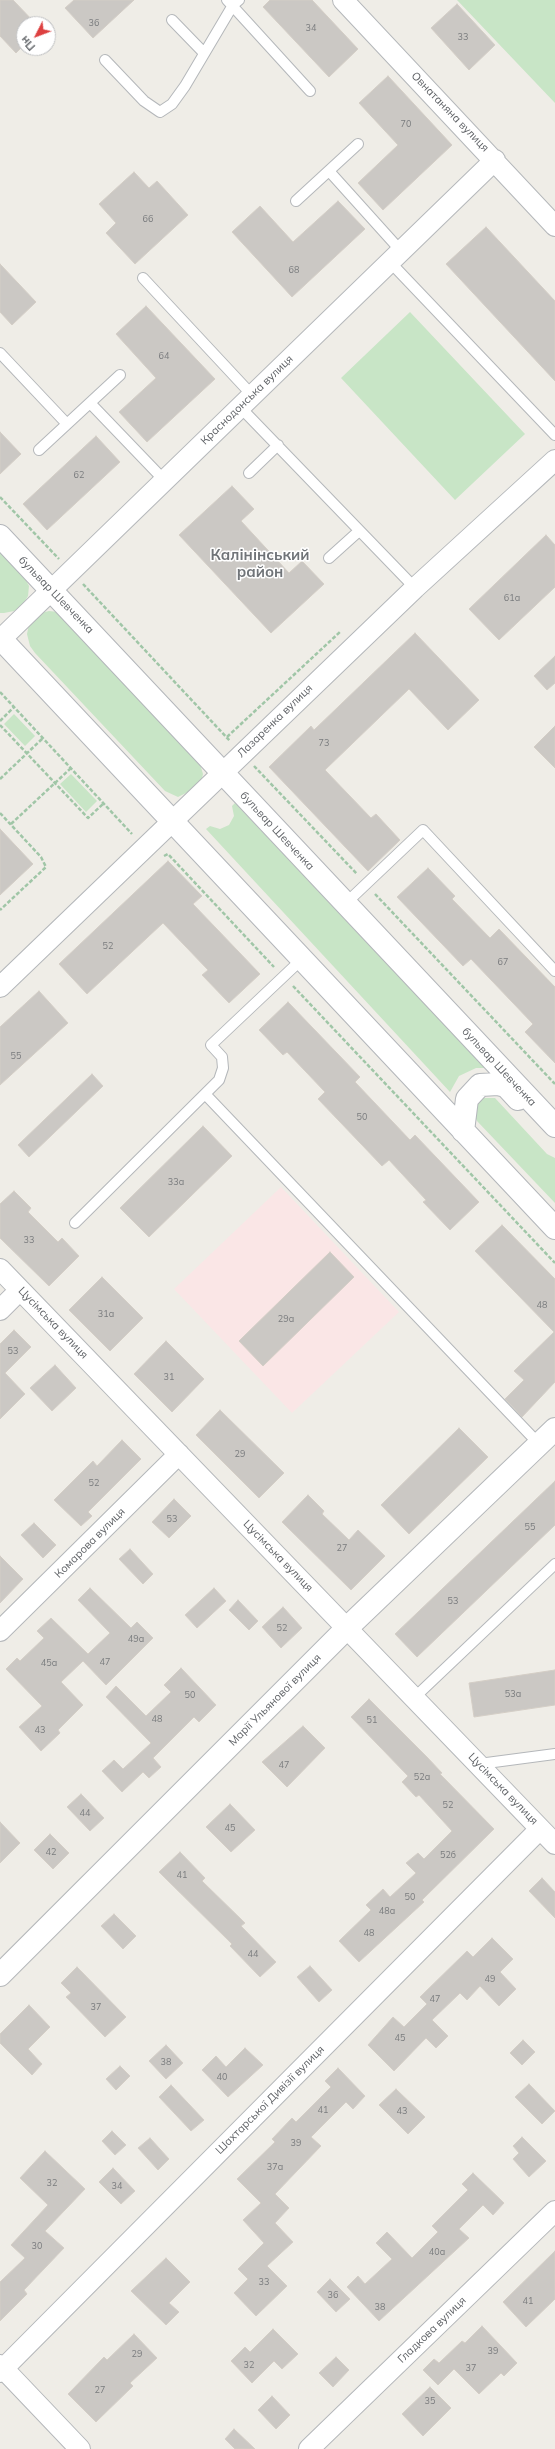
<!DOCTYPE html>
<html>
<head>
<meta charset="utf-8">
<style>
	body { margin:0 }
	#map { position:relative; width:555px; height:2449px; overflow:hidden; background:#efede7; font-family:Mulish,sans-serif }
	canvas { display:block }
	.north { position:absolute; left:16px; top:16px; width:40px; height:40px; box-sizing:border-box; background:#fff; border:1px solid #bfc0c2; border-radius:50%; rotate:228deg; font-size:11px; font-weight:700; line-height:16px; text-align:center; color:#5f6266 }
	.north::after { content:''; display:block; margin:auto; width:14px; height:18px; background:#dd4040; clip-path:polygon(50% 0,100% 100%,50% 72%,0 100%) }
</style>
</head>
<body>
<div id="map">
<canvas width="555" height="2449"></canvas>
<div class="north">Пн</div>
</div>
<script>
const g = document.querySelector('canvas').getContext('2d');
g.lineJoin = 'round';
function fillPath(path, color) { g.fillStyle = color; g.fill(path, 'evenodd'); }
const shape = rows => new Path2D(rows.map(r => 'M' + r).join(''));
function strokePath(path, color, width, dash) { g.strokeStyle = color; g.lineWidth = width; g.lineCap = dash ? 'butt' : 'round'; g.setLineDash(dash || []); g.stroke(path); }
function drawText(font, color, halo, rows, align = 'center') {
  g.font = font + ' Mulish,sans-serif'; g.lineWidth = 3; g.setLineDash([]); g.textBaseline = 'middle'; g.strokeStyle = halo; g.fillStyle = color; for (const [text, x, y, turn = 0] of rows) {
    g.save(); g.translate(x, y); g.rotate((+turn || 0) * Math.PI / 180); g.textAlign = isNaN(turn) ? turn : align; if (halo) g.strokeText(text, 0, 0); g.fillText(text, 0, 0); g.restore();
  }
}
const medical = shape([
	[281,1187,399,1312,292,1413,174,1289]
]);
const green = shape([
	[457,0,555,0,555,103],
	[410,312,525,434,455,500,341,378],
	[0,550,22,573,29,586,28,596,22,606,14,611,4,613,0,613],
	[49,611,58,612,200,764,203,774,201,782,194,789,178,797,165,791,35,653,30,646,27,634,29,624,41,613],
	[14,714,35,736,25,746,4,724],
	[71,774,97,801,86,812,60,784],
	[235,803,485,1068,476,1068,459,1076,450,1092,206,829,210,826,220,829,229,825,234,816,232,806],
	[483,1098,495,1098,547,1154,555,1158,555,1203,477,1121,474,1114,478,1102]
]);
const building = shape([
	[0,0,13,0,36,24,24,24,24,45,16,53,0,36,0,0],
	[74,0,134,0,93,38,65,8,74,0],
	[270,0,312,0,358,49,329,77,263,7,270,0],
	[457,4,495,45,469,70,431,28,457,4],
	[388,76,452,145,383,210,358,183,398,145,359,103,388,76],
	[134,172,149,188,157,181,188,215,135,264,106,233,116,223,99,204,134,172],
	[338,201,365,229,292,297,232,232,260,206,293,242,338,201],
	[486,227,555,301,555,381,446,264,486,227],
	[0,264,36,302,12,325,0,312,0,264],
	[146,306,215,379,147,442,119,412,156,378,116,334,146,306],
	[0,432,21,454,0,474,0,432],
	[96,436,120,462,47,530,23,504,96,436],
	[232,486,254,509,241,521,289,573,302,561,324,584,271,633,179,535,232,486],
	[546,535,555,545,555,587,499,640,469,609,546,535],
	[415,633,479,700,448,730,409,689,325,770,371,818,376,814,400,840,368,871,269,767,311,726,314,730,415,633],
	[555,656,555,683,547,690,534,676,555,656],
	[555,726,555,768,534,747,555,726],
	[0,829,33,864,0,895,0,829],
	[168,861,202,896,193,904,260,974,229,1003,202,975,208,970,163,923,87,994,59,964,168,861],
	[428,868,455,896,452,899,490,938,499,929,555,987,555,1063,525,1032,533,1024,471,959,463,966,397,897,428,868],
	[39,991,68,1023,0,1085,0,1027,39,991],
	[288,1002,360,1077,355,1082,410,1140,415,1135,479,1202,450,1230,423,1202,426,1200,389,1160,382,1166,318,1099,325,1092,287,1052,283,1055,259,1030,288,1002],
	[92,1074,103,1086,29,1157,18,1145,92,1074],
	[203,1126,232,1156,149,1237,120,1208,203,1126],
	[14,1191,31,1208,28,1212,58,1242,62,1238,79,1256,49,1286,0,1238,0,1204,14,1191],
	[502,1225,555,1279,555,1382,522,1417,505,1399,524,1380,514,1371,554,1332,475,1251,502,1225],
	[330,1252,354,1277,263,1366,239,1341,330,1252],
	[102,1277,143,1318,110,1351,69,1310,102,1277],
	[14,1330,31,1347,5,1373,25,1394,0,1419,0,1344,14,1330],
	[166,1341,204,1379,172,1412,134,1374,166,1341],
	[55,1365,76,1388,52,1411,30,1388,55,1365],
	[220,1410,284,1473,259,1498,196,1435,220,1410],
	[459,1428,488,1457,409,1534,381,1505,459,1428],
	[122,1440,141,1459,88,1512,92,1516,81,1526,54,1500,93,1461,97,1466,122,1440],
	[555,1481,555,1525,417,1657,395,1634,555,1481],
	[308,1495,324,1511,322,1514,349,1540,358,1530,385,1556,351,1590,282,1522,308,1495],
	[174,1499,191,1516,169,1538,152,1522,174,1499],
	[34,1523,56,1545,43,1558,21,1535,34,1523],
	[130,1549,153,1574,143,1584,119,1559,130,1549],
	[0,1556,23,1579,0,1603,0,1556],
	[90,1588,131,1628,137,1622,153,1638,106,1685,83,1661,61,1682,83,1705,58,1730,60,1733,41,1751,19,1727,42,1706,6,1669,17,1658,20,1661,44,1638,37,1631,51,1618,88,1654,110,1633,78,1600,90,1588],
	[214,1588,226,1601,197,1628,185,1615,214,1588],
	[238,1600,258,1621,249,1630,229,1610,238,1600],
	[283,1607,302,1628,281,1648,262,1627,283,1607],
	[181,1668,216,1705,199,1722,194,1717,153,1758,161,1767,149,1778,143,1772,122,1792,102,1771,114,1760,123,1769,151,1743,106,1697,116,1686,146,1716,171,1692,164,1685,181,1668],
	[555,1670,555,1705,474,1717,469,1683,555,1670],
	[369,1699,427,1757,442,1773,440,1774,494,1829,422,1900,424,1902,359,1962,339,1941,371,1910,366,1905,383,1889,390,1897,416,1873,406,1863,418,1853,424,1859,452,1831,419,1795,416,1797,402,1782,408,1776,351,1717,369,1699],
	[303,1726,325,1748,287,1787,262,1762,303,1726],
	[81,1794,104,1818,90,1831,67,1807,81,1794],
	[230,1804,255,1830,231,1852,206,1827,230,1804],
	[0,1822,20,1843,0,1863,0,1822],
	[50,1834,69,1853,53,1869,34,1850,50,1834],
	[180,1852,205,1878,202,1881,245,1923,241,1926,276,1962,260,1977,230,1946,232,1944,159,1872,180,1852],
	[542,1878,555,1892,555,1918,529,1891,542,1878],
	[114,1914,136,1936,123,1949,101,1926,114,1914],
	[492,1938,513,1959,500,1972,516,1989,499,2006,480,1986,467,2000,460,1993,432,2020,448,2036,436,2048,426,2038,394,2071,368,2045,393,2017,404,2027,427,2004,420,1997,467,1951,473,1957,492,1938],
	[310,1966,332,1990,319,2002,297,1977,310,1966],
	[77,1967,126,2017,105,2037,66,1997,71,1993,61,1983,77,1967],
	[29,2005,50,2027,28,2049,42,2064,32,2075,0,2043,0,2034,29,2005],
	[523,2040,535,2052,522,2065,510,2053,523,2040],
	[166,2045,183,2063,166,2079,149,2061,166,2045],
	[245,2048,263,2065,228,2097,202,2070,216,2056,226,2067,245,2048],
	[120,2066,130,2076,116,2090,106,2079,120,2066],
	[338,2068,365,2096,353,2109,346,2102,311,2137,321,2146,275,2194,289,2208,275,2223,293,2242,267,2266,287,2286,256,2316,234,2293,248,2279,238,2269,264,2243,243,2220,261,2203,237,2179,275,2142,272,2139,292,2118,296,2122,331,2087,325,2081,338,2068],
	[529,2084,555,2111,542,2124,515,2097,529,2084],
	[171,2085,204,2120,191,2131,159,2097,171,2085],
	[396,2089,425,2117,408,2134,379,2105,396,2089],
	[112,2131,126,2145,115,2155,102,2141,112,2131],
	[522,2137,546,2161,529,2177,513,2159,519,2153,513,2146,522,2137],
	[150,2138,169,2159,158,2170,138,2148,150,2138],
	[45,2151,85,2189,45,2231,64,2248,24,2290,27,2294,0,2321,0,2282,25,2258,11,2245,48,2205,20,2178,45,2151],
	[113,2168,135,2191,121,2204,99,2182,113,2168],
	[473,2173,504,2203,493,2215,483,2205,459,2229,469,2238,379,2321,347,2287,358,2276,365,2284,392,2259,376,2243,387,2232,412,2258,438,2232,432,2226,468,2190,462,2184,473,2173],
	[555,2251,555,2299,526,2327,503,2302,555,2251],
	[166,2258,190,2282,169,2303,179,2312,166,2325,131,2291,166,2258],
	[330,2279,350,2299,336,2312,317,2292,330,2279],
	[482,2326,517,2363,504,2376,501,2373,479,2394,454,2369,438,2385,423,2370,434,2359,439,2363,462,2341,465,2343,482,2326],
	[273,2329,298,2354,282,2369,274,2361,252,2383,231,2361,245,2347,250,2352,273,2329],
	[134,2334,157,2358,130,2383,133,2386,96,2422,68,2394,104,2357,107,2360,134,2334],
	[336,2357,349,2370,333,2387,319,2373,336,2357],
	[430,2387,451,2408,423,2436,402,2414,430,2387],
	[272,2396,290,2415,276,2429,258,2410,272,2396],
	[234,2429,255,2449,235,2449,225,2439,234,2429]
]);
const path = shape([
	[0,497,59,559],
	[83,584,230,741],
	[0,692,132,834],
	[0,721,14,707],
	[0,725,88,818,104,803],
	[227,737,341,631],
	[254,766,357,874],
	[0,779,43,738],
	[0,813,41,857,46,867,0,910],
	[11,824,71,768],
	[164,856,168,854,274,967],
	[375,894,555,1084],
	[293,986,555,1263]
]);
const service = shape([
	[227,0,310,91],
	[172,20,204,53],
	[105,60,144,101,160,112,172,104,185,86,233,5,239,0],
	[329,171,401,251],
	[296,201,358,144],
	[390,262,555,435],
	[143,278,252,395],
	[0,353,67,424],
	[91,404,164,480],
	[240,407,415,588],
	[39,450,120,375],
	[249,473,278,445],
	[329,558,359,531],
	[345,904,423,830,555,971],
	[205,1094,539,1444],
	[75,1223,219,1080,223,1068,222,1057,211,1045,301,960],
	[414,1698,555,1564],
	[479,1764,555,1754]
]);
const minor = shape([
	[343,0,555,226],
	[0,640,495,160],
	[0,987,415,588,555,460],
	[0,1269,555,1844],
	[0,1310,20,1290],
	[0,1631,179,1454],
	[0,2365,80,2449],
	[0,2372,540,1829],
	[309,2449,555,2211]
]);
const tertiary = shape([
	[0,1975,347,1628,555,1429]
]);
const secondary = shape([
	[0,536,555,1126],
	[0,638,555,1228],
	[463,1131,467,1099,480,1085,498,1084,506,1086,518,1099]
]);
const numberNames = [
	["36",94,23],
	["34",311,28],
	["33",463,37],
	["70",406,124],
	["66",148,219],
	["68",294,270],
	["64",164,356],
	["62",79,475],
	["61а",512,598],
	["73",324,743],
	["52",108,946],
	["67",503,962],
	["55",16,1056],
	["50",362,1117],
	["33а",176,1182],
	["33",29,1240],
	["48",542,1305],
	["31а",106,1314],
	["29а",286,1319],
	["53",13,1351],
	["31",169,1377],
	["29",240,1454],
	["52",94,1483],
	["53",172,1519],
	["55",530,1527],
	["27",342,1548],
	["53",453,1601],
	["52",282,1628],
	["49а",136,1639],
	["47",105,1662],
	["45а",49,1663],
	["53а",513,1694],
	["50",190,1695],
	["48",157,1719],
	["51",372,1720],
	["43",40,1730],
	["47",284,1765],
	["52а",422,1777],
	["52",448,1805],
	["44",85,1813],
	["45",230,1828],
	["42",51,1852],
	["52б",448,1855],
	["41",182,1875],
	["50",410,1897],
	["48а",387,1911],
	["48",369,1933],
	["44",253,1954],
	["49",490,1979],
	["47",435,1999],
	["37",96,2007],
	["45",400,2038],
	["38",166,2062],
	["40",222,2077],
	["41",323,2110],
	["43",402,2111],
	["39",296,2143],
	["37а",275,2167],
	["32",52,2183],
	["34",117,2186],
	["30",37,2246],
	["40а",437,2252],
	["33",264,2282],
	["36",333,2295],
	["41",528,2301],
	["38",380,2307],
	["39",493,2351],
	["29",137,2354],
	["32",249,2365],
	["37",471,2368],
	["27",100,2390],
	["35",430,2401]
];
const streetNames = [
	["Овнатаняна вулиця",450,112,46],
	["Краснодонська вулиця",247,400,-44],
	["бульвар Шевченка",56,595,46],
	["Лазаренка вулиця",275,721,-44],
	["бульвар Шевченка",277,831,47],
	["бульвар Шевченка",499,1067,47],
	["Цусімська вулиця",53,1323,46],
	["Комарова вулиця",90,1543,-45],
	["Цусімська вулиця",278,1556,46],
	["Марії Ульянової вулиця",275,1700,-45],
	["Цусімська вулиця",503,1789,46],
	["Шахтарської Дивізії вулиця",270,2100,-45],
	["Гладкова вулиця",432,2330,-44]
];
const districtNames = [
	["Калінінський",260,555],
	["район",260,572]
];
fillPath(medical, '#fae6e6');
fillPath(green, '#c8e5c6');
fillPath(building, '#cbc8c4');
strokePath(building, '#d4cec6', 1);
strokePath(service, '#b4b7ba', 12);
strokePath(minor, '#b4b7ba', 22);
strokePath(tertiary, '#b4b7ba', 24);
strokePath(secondary, '#b3b6ba', 24);
strokePath(path, '#a0c6a7', 2.5, [4, 2]);
strokePath(service, '#fff', 10);
strokePath(minor, '#fff', 20);
strokePath(tertiary, '#fff', 22);
strokePath(secondary, '#fff', 22);
drawText('9px', '#7a7c7e', null, numberNames);
drawText('11px', '#5f6266', '#fff', streetNames);
drawText('bold 15px', '#707478', '#fff', districtNames);
</script>
</body>
</html>
